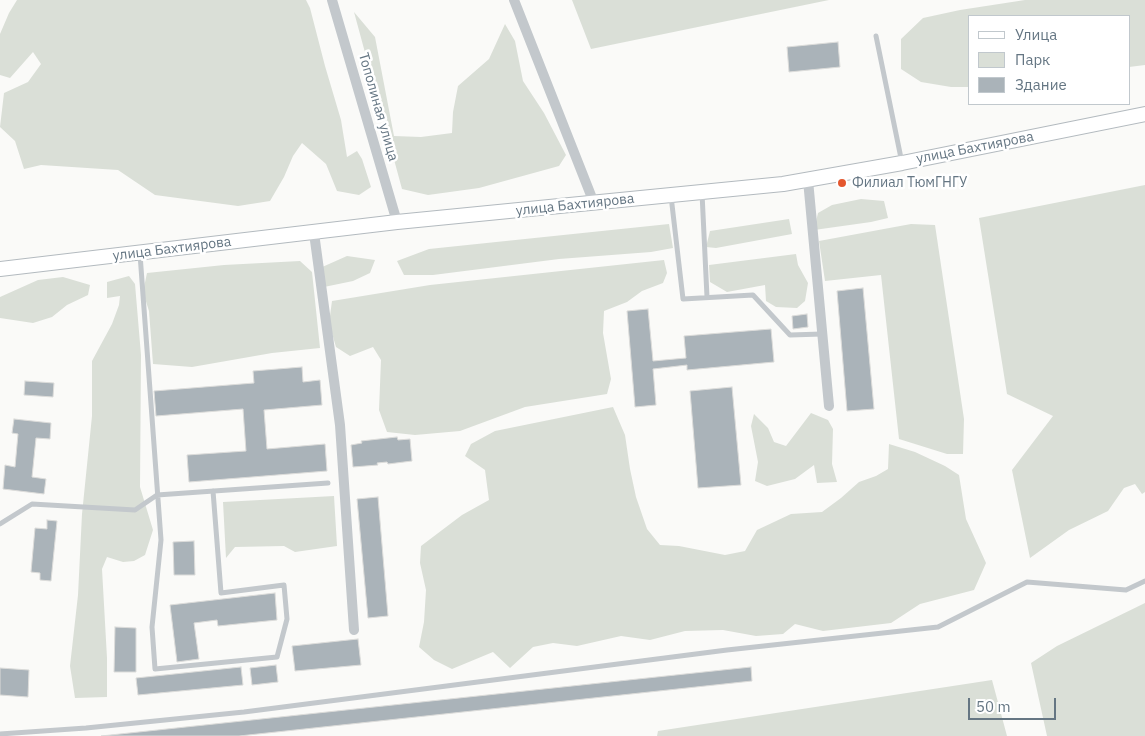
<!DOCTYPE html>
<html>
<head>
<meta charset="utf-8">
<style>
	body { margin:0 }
	#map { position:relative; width:1145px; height:736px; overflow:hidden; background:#fafaf8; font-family:"IBM Plex Sans",sans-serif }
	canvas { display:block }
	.legend { position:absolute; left:968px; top:15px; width:162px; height:90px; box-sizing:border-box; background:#fff; border:1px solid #c1c8cd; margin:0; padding:6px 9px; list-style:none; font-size:15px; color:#657683 }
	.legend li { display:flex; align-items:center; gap:10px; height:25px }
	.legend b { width:25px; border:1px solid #c1c8cd }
	.scale { position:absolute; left:968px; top:698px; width:88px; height:22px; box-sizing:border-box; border:2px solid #657683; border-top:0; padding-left:6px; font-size:15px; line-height:18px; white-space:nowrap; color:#657683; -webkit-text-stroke:4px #fff; paint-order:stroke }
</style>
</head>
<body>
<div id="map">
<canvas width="1145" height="736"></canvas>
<ul class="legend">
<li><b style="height:6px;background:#fff"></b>Улица</li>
<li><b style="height:14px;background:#dadfd7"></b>Парк</li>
<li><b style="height:14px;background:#aab3b9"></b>Здание</li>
</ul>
<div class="scale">50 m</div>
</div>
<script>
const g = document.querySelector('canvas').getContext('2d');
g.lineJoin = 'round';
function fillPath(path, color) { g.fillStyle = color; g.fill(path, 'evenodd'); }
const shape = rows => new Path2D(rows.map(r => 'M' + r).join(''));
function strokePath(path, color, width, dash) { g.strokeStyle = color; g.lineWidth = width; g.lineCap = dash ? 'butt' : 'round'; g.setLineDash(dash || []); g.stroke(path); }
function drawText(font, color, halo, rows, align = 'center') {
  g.font = font + ' "IBM Plex Sans",sans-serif'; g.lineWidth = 5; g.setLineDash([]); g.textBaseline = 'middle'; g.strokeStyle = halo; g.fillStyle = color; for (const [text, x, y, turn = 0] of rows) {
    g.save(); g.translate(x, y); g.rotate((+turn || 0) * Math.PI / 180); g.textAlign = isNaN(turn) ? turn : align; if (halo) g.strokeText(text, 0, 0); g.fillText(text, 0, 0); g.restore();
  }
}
const green = shape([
	[17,0,306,0,310,8,325,66,341,120,347,157,357,151,362,159,371,187,359,195,337,191,326,164,302,143,293,156,284,177,270,201,238,206,155,195,118,170,41,165,24,169,15,141,0,127,4,93,28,82,41,64,33,52,10,78,0,75,0,34,9,13],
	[572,0,829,0,591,49],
	[1025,0,1145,0,1145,65,1129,67,1129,16,969,16,969,87,951,87,921,82,901,69,901,39,923,18,960,10],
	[354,12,375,37,394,136,421,137,452,133,453,112,458,86,489,59,505,24,515,41,523,81,544,113,566,155,559,166,479,188,428,195,402,189],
	[1145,185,1145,492,1142,494,1135,484,1124,488,1108,511,1069,530,1030,558,1012,470,1053,416,1007,394,979,218],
	[861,199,884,201,888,218,871,222,814,230,818,213,832,205],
	[789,219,792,234,716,248,706,247,710,231],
	[669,224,673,248,651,252,559,259,433,275,404,275,397,261,429,249],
	[911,224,935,225,964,419,963,454,947,454,899,439,881,275,825,281,819,241],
	[796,254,798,265,808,283,805,301,797,308,776,307,766,301,765,285,727,292,710,282,709,265],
	[347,256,375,260,370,273,353,281,324,287,320,268],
	[664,260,667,273,663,283,642,291,627,302,604,311,603,333,611,379,607,394,525,407,460,431,415,435,387,432,379,410,381,360,373,347,350,356,336,347,329,323,332,301,430,285],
	[300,261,312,272,320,348,272,353,192,367,153,364,149,311,143,292,147,273,224,265],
	[129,276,135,284,141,355,140,487,153,530,145,555,134,561,123,562,107,557,102,569,107,658,107,697,75,698,70,666,78,595,82,514,92,416,92,361,112,324,119,305,120,296,107,298,107,282],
	[63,277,90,285,88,295,67,305,52,317,33,323,0,318,0,297,38,280],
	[613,407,625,435,630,469,636,497,647,529,660,545,679,546,725,555,745,551,757,530,791,514,822,512,841,498,859,482,876,476,888,469,889,444,915,452,945,466,959,475,966,519,986,563,974,590,920,604,891,623,823,631,795,624,783,634,756,636,723,630,685,631,650,640,621,636,577,646,553,643,533,647,510,668,493,652,452,669,434,660,419,647,424,622,426,590,420,563,421,546,462,515,489,500,485,470,465,456,471,444,495,431],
	[811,413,828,420,833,429,832,464,837,482,817,483,814,465,795,479,767,486,755,481,758,462,751,426,754,414,768,428,774,442,786,446],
	[334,496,337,546,295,552,284,546,235,547,226,558,223,502],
	[1145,603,1145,736,1047,736,1031,663,1057,646],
	[992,680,1007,736,657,736,658,731]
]);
const building = shape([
	[838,42,840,67,789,72,787,47,838,42],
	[863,288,874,409,847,411,837,291,863,288],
	[648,309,653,361,686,358,684,336,771,329,774,362,687,370,687,365,653,369,656,405,635,407,627,311,648,309],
	[807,314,808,327,793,329,792,316,807,314],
	[302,367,303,382,320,380,322,405,264,410,267,449,325,444,327,471,189,482,187,455,246,451,243,409,156,416,154,391,254,383,253,371,302,367],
	[25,381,54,383,53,397,24,395,25,381],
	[732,387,741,485,698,488,690,391,732,387],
	[14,419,51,423,50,439,36,438,32,477,46,479,44,494,3,489,5,465,15,467,18,434,12,433,14,419],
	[397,437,398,440,410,439,412,461,388,464,387,462,377,463,378,465,353,467,351,445,362,443,361,441,397,437],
	[378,497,388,616,368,618,357,499,378,497],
	[47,520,57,521,51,581,40,580,40,573,31,572,35,528,47,529,47,520],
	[194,541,195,575,174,575,173,542,194,541],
	[275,593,277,620,218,626,217,620,194,623,199,659,177,662,170,605,275,593],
	[115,627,136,628,136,672,114,672,115,627],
	[358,639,361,665,295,671,292,646,358,639],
	[276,665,278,682,252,685,250,668,276,665],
	[241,667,243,685,138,695,136,678,241,667],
	[751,667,752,681,239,736,101,736,751,667],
	[0,668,29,670,28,697,0,695,0,668]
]);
const service = shape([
	[876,36,902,163],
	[702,193,707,297],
	[671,196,683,299,753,295,790,335,822,334],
	[140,254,161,540,152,627,155,669,277,657,287,619,284,585,221,593,213,491],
	[0,524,32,504,135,510,157,495,328,483],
	[0,734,86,728,244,712,727,650,938,627,1027,582,1126,590,1145,581]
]);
const minor = shape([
	[332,0,397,222],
	[514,0,594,203],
	[808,180,829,406],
	[314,233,340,425,354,630]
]);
const secondary = shape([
	[0,269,397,222,783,184,902,163,1145,114]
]);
const markers = [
	[842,183,5,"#e4572e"]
];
const streetNames = [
	["Тополиная улица",378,107,74],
	["улица Бахтиярова",975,148,-11],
	["улица Бахтиярова",575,205,-6],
	["улица Бахтиярова",172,249,-7]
];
const poiNames = [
	["Филиал ТюмГНГУ",852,183]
];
fillPath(green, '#dadfd7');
fillPath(building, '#aab3b9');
strokePath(building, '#dcdcda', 1);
strokePath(secondary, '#b3babf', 16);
strokePath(service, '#c3c8cc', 5);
strokePath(minor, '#c3c8cc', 10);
strokePath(secondary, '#fff', 14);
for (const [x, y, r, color] of markers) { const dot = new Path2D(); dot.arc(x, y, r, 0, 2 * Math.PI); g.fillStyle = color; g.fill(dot); strokePath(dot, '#fff', 2); }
drawText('14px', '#657683', '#fff', streetNames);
drawText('14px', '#657683', '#fff', poiNames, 'left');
</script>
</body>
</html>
